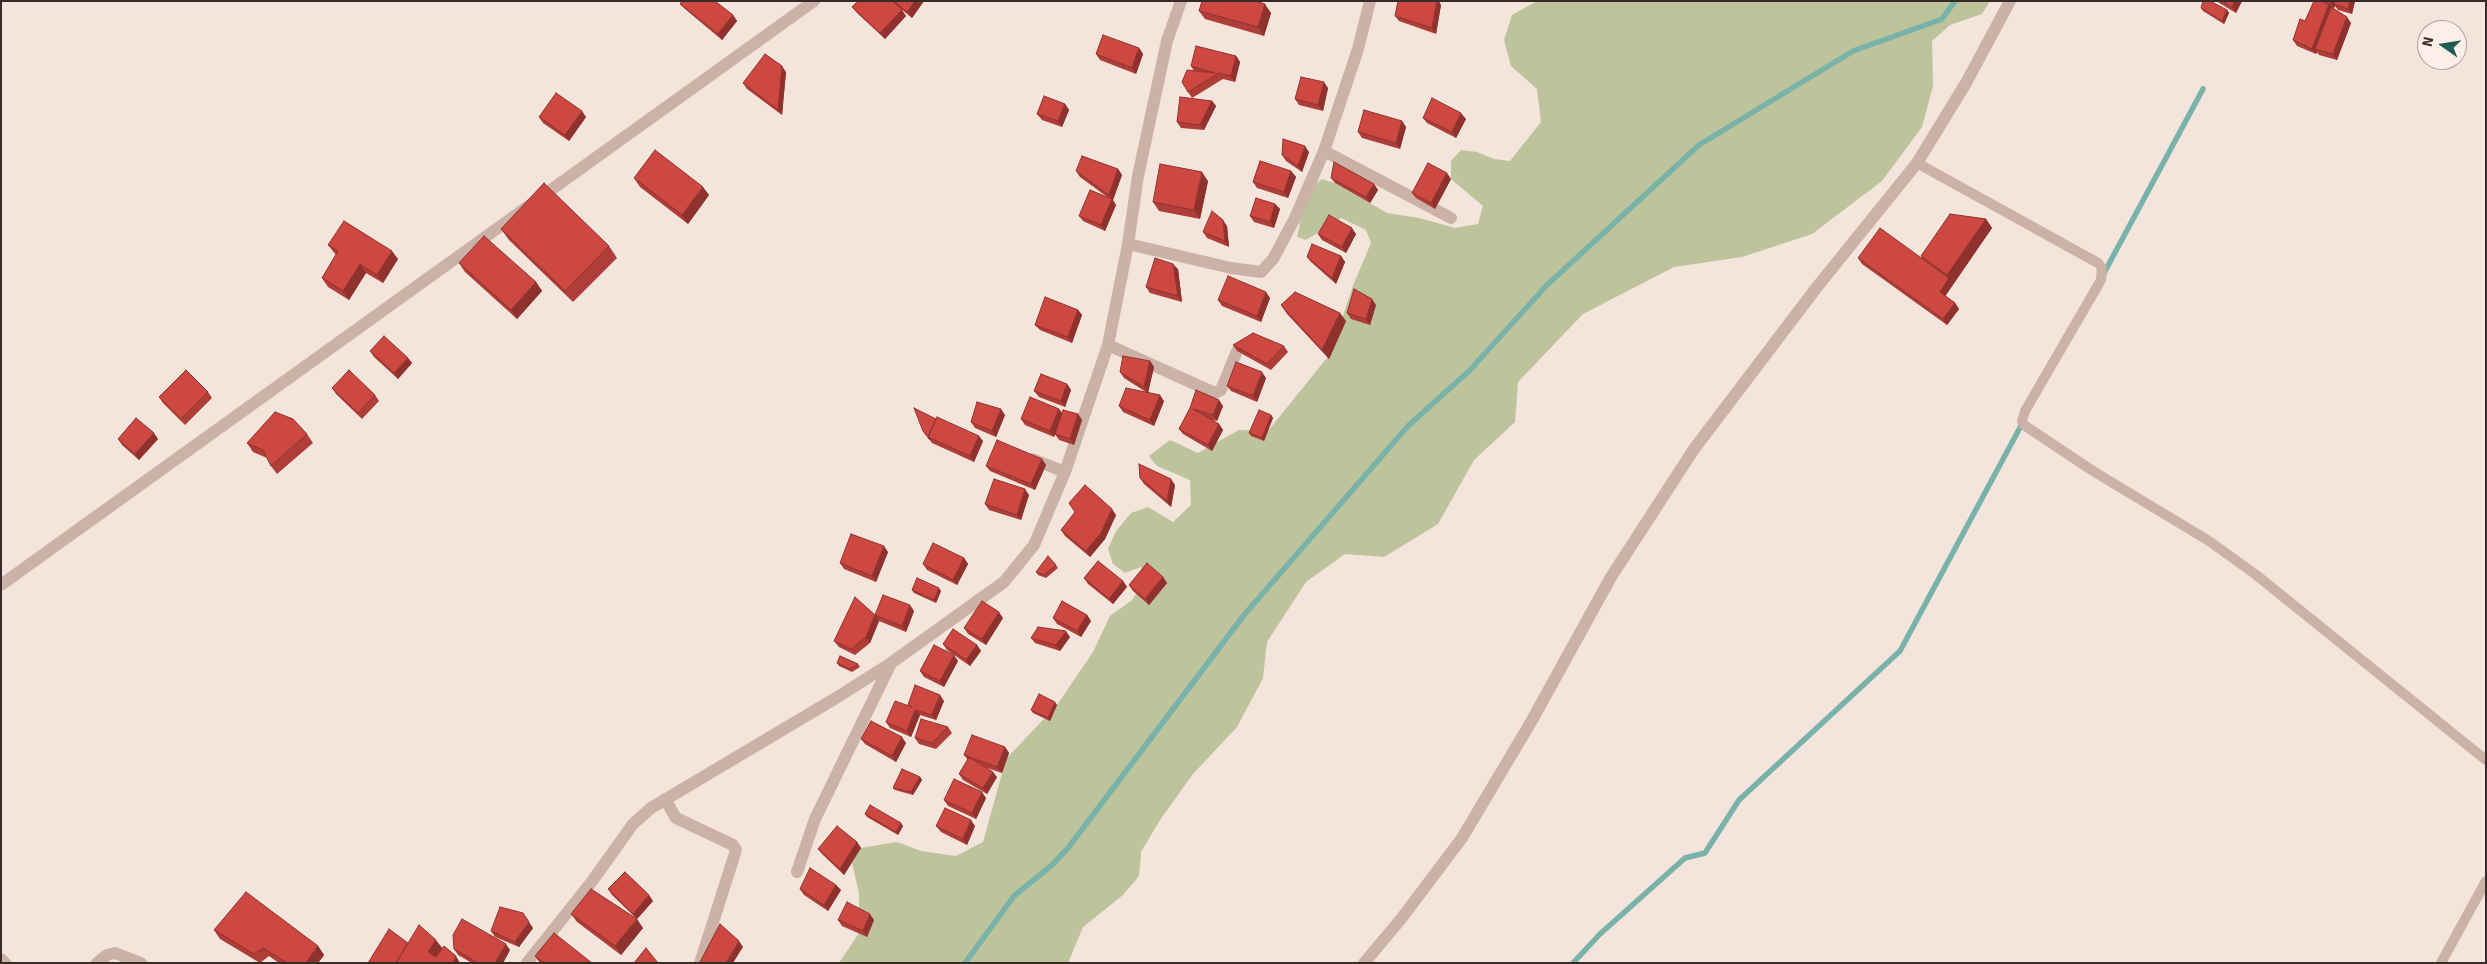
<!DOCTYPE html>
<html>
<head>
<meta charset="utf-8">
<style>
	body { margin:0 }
	#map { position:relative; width:2487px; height:964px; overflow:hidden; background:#f3e4dc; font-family:Signika,sans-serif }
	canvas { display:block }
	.frame { position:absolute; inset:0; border:2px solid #382a28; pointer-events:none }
	.north { position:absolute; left:2417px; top:20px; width:50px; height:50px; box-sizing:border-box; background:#fbefe8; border:1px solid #ada09b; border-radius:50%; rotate:283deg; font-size:14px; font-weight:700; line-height:20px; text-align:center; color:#382a28 }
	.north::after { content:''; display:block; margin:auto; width:18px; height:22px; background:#1b5c54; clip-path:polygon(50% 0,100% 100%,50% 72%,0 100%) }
</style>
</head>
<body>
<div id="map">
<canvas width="2487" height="964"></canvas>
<div class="frame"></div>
<div class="north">N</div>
</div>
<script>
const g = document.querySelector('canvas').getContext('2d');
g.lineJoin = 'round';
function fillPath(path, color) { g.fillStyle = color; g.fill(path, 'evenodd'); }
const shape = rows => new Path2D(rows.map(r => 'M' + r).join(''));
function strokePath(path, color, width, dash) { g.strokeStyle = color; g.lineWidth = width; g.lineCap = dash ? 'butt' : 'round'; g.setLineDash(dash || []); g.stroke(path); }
const green = shape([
	[1537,1,1990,1,1982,14,1950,25,1932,41,1933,86,1922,127,1882,181,1812,234,1742,257,1674,267,1583,314,1518,382,1515,422,1474,460,1438,524,1384,557,1345,554,1306,582,1267,642,1263,678,1237,727,1193,774,1160,820,1141,852,1139,876,1123,895,1083,927,1068,963,839,963,859,933,859,893,852,863,861,848,897,842,921,851,956,856,983,842,1006,759,1057,705,1093,652,1110,616,1132,600,1146,576,1141,567,1125,573,1113,564,1108,549,1116,531,1131,513,1148,507,1173,522,1191,505,1190,480,1157,466,1149,456,1170,440,1198,453,1239,430,1268,431,1330,354,1354,283,1371,243,1366,230,1341,218,1306,240,1297,237,1307,191,1322,179,1335,183,1387,213,1419,218,1455,228,1478,224,1483,206,1451,179,1451,161,1461,150,1477,152,1494,159,1510,161,1541,122,1537,89,1511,66,1504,40,1512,15]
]);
const stream = shape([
	[2104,273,2203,89],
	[965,963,1014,896,1052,865,1068,848,1244,615,1408,426,1470,370,1547,285,1699,145,1853,51,1942,19,1955,1],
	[1573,963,1600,934,1685,858,1705,853,1739,800,1900,651,2023,422]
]);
const service = shape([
	[1917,163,2098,263,2102,268,2101,280,2025,411,2022,421,2024,425,2093,471,2209,541,2255,574,2486,760],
	[2441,963,2486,881]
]);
const minor = shape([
	[1324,151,1451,218],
	[1128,244,1231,268,1261,272,1273,259,1295,218,1324,151,1358,49,1370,1],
	[1108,345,1215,393,1221,390,1237,351],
	[1032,459,1065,472],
	[1,585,814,1],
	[665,799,676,818,733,845,736,850,700,963],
	[797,872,815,819,891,663],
	[1,959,5,963],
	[97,963,107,955,115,953,141,963],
	[527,963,590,884,633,824,651,808,836,698,891,663,1004,582,1034,545,1065,472,1108,345,1128,244,1138,176,1167,41,1181,1]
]);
const tertiary = shape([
	[1364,963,1401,919,1462,838,1531,722,1611,577,1694,449,1817,287,1917,163,1966,83,2010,1]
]);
const wall = shape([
	[858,1,924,1,912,18,901,9,906,16,885,39,857,13,852,7],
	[2216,1,2242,1,2236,13],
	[2314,1,2355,1,2352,14,2338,10,2335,6,2334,8,2333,8,2351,23,2337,60,2319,55,2317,52,2316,54,2297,46,2293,40,2305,21],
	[680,4,733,15,737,21,722,40,685,9],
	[1441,5,1436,34,1399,21,1395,16],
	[2201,8,2227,10,2229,13,2224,24,2203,11],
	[1199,11,1271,13,1264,36,1205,19],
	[1139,48,1143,54,1136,74,1100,60,1096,54],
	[1236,56,1240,62,1235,82,1223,79,1192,98,1188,92,1194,71,1191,66],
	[786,72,782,115,747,89,743,83],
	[1328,88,1323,111,1299,105,1295,99],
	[1212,101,1216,106,1204,130,1181,128,1177,122],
	[1065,104,1069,110,1062,127,1042,120,1037,114],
	[539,117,586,117,569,141,543,123],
	[1423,118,1466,119,1456,138,1427,123],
	[1402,121,1406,127,1400,149,1362,138,1358,132],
	[1309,152,1302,172,1286,161,1282,155],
	[1118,169,1122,175,1113,200,1116,205,1105,231,1083,221,1079,216,1110,199,1080,177,1076,171],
	[1291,171,1296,177,1288,198,1257,188,1253,182],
	[634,178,709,195,688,224,640,187],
	[1331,178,1374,184,1378,190,1370,203,1335,183],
	[1451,179,1435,209,1416,198,1412,193],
	[1208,181,1200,219,1159,211,1153,202],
	[1275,204,1280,209,1274,228,1254,222,1250,216],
	[1986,219,1992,228,1945,296,1955,303,1959,309,1947,325,1862,264,1858,258,1922,258,1921,256],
	[1227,226,1229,247,1207,238,1203,232],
	[501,229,609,246,617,258,573,302,509,240],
	[1318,234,1356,234,1346,253,1322,240],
	[328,245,398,259,383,283,366,273,349,300,328,287,322,278,336,255],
	[1341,256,1345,262,1336,284,1311,262,1307,257],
	[459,263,536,282,542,291,517,319,465,272],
	[1178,269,1182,302,1150,293,1146,287],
	[1270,298,1261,322,1222,306,1218,300],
	[1281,305,1346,321,1329,359,1287,314],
	[1376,305,1370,325,1351,319,1347,313],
	[1078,310,1082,315,1072,343,1040,330,1035,325],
	[1233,345,1284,346,1288,352,1271,370,1237,351],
	[370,351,408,358,412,363,398,379,374,357],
	[1150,361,1154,367,1148,392,1164,401,1154,426,1123,412,1119,406,1146,392,1124,378,1120,372],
	[1266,378,1257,402,1231,391,1227,386],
	[1067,384,1071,390,1065,407,1039,397,1034,391],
	[332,388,375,395,379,401,362,419,336,394],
	[208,392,212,398,185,425,163,403,159,397],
	[1223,406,1217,421,1212,420,1219,424,1223,430,1212,451,1183,434,1179,429,1190,408],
	[1059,409,1062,413,1078,414,1082,420,1074,445,1059,440,1055,434,1056,431,1054,437,1025,425,1021,419],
	[1005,415,996,437,975,428,971,422],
	[1271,415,1273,418,1264,441,1251,436,1249,433],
	[923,431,983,441,974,462,932,443],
	[307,434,313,443,277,474,271,466,267,458,253,452,247,443],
	[118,439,158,439,139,460,122,445],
	[1042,459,1046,465,1035,490,990,471,986,466],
	[1140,478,1175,485,1171,507,1144,484],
	[1029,495,1021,520,989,510,985,504],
	[1116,515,1105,539,1090,557,1065,536,1061,530],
	[888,552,876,582,844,569,840,563],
	[964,558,968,564,957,585,927,570,923,564],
	[1056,565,1058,568,1046,578,1038,575,1036,572],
	[1163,577,1167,583,1149,605,1133,591,1129,585],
	[1084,578,1123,581,1127,587,1113,604,1088,584],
	[912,590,941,591,936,603,914,593],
	[914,611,906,632,879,621,870,643,855,655,839,647,834,641,875,615],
	[1087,615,1091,621,1081,637,1057,624,1053,618],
	[1003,618,986,645,968,634,964,628],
	[1070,637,1060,651,1035,643,1031,638],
	[943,644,977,645,981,651,970,666,947,650],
	[958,661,944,687,924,677,920,671],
	[837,663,858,664,860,667,852,672,839,666],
	[944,701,936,720,920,715,911,737,890,728,886,722,909,706],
	[1057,705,1050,721,1033,713,1031,710],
	[948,727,952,733,936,749,919,744,915,738],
	[861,739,906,743,896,762,865,744],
	[1005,747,1009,753,1002,773,987,768,997,777,987,794,963,780,959,774,968,760,964,755],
	[920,777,922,780,913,795,895,790,893,788],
	[986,798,976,819,948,806,944,800],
	[865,814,903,826,898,835,867,817],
	[936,826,975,826,967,845,941,832],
	[857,842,861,848,844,875,822,854,818,849],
	[836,885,841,890,828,911,804,895,800,889],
	[608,889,653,901,637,919,612,895],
	[571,914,643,928,621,955,577,922],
	[838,920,874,920,867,937,842,926],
	[533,928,519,947,495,937,491,931],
	[214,930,318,946,324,955,318,963,279,963,269,956,260,963,220,939],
	[454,949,510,950,503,963,472,963,458,955],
	[535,956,592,963,540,963]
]);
const shadedWall = shape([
	[915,1,924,1,912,18,907,12],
	[1437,1,1439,1,1441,5,1436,34,1432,28],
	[2235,1,2242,1,2236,13,2232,7],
	[2331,1,2338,1,2334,4,2335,6,2334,8,2330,3],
	[2350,1,2355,1,2352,14,2348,9],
	[1265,4,1271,13,1264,36,1258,27],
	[2329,4,2333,10,2315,49,2317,52,2316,54,2312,49],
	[902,10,906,16,885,39,880,33],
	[2227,10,2229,13,2224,24,2222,21],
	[733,15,737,21,722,40,718,34],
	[2347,17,2351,23,2337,60,2333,54],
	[1139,48,1143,54,1136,74,1132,68],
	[1236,56,1240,62,1235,82,1231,76],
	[782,66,786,72,782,115,778,110],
	[1324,82,1328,88,1323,111,1318,105],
	[1212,101,1216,106,1204,130,1200,125],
	[1065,104,1069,110,1062,127,1058,121],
	[582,111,586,117,569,141,565,135],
	[1461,113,1466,119,1456,138,1452,132],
	[1402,121,1406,127,1400,149,1396,143],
	[1305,146,1309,152,1302,172,1298,166],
	[1118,169,1122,175,1113,200,1109,195],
	[1291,171,1296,177,1288,198,1284,192],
	[1202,172,1208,181,1200,219,1194,210],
	[1447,173,1451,179,1435,209,1431,203],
	[1374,184,1378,190,1370,203,1366,197],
	[703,187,709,195,688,224,682,215],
	[1112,199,1116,205,1105,231,1101,225],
	[1275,204,1280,209,1274,228,1270,222],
	[1986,219,1992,228,1944,298,1940,292,1949,278,1947,275],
	[1223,220,1227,226,1229,247,1225,241],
	[1352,228,1356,234,1346,253,1342,247],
	[392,251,398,259,383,283,377,275],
	[1341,256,1345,262,1336,284,1332,278],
	[360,264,366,273,349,300,343,291],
	[1173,264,1178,269,1182,302,1178,296],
	[536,282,542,291,517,319,511,310],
	[1266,292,1270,298,1261,322,1257,316],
	[1372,299,1376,305,1370,325,1366,319],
	[1955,303,1959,309,1947,325,1943,319],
	[1078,310,1082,315,1072,343,1068,337],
	[1340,313,1346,321,1329,359,1322,350],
	[408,358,412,363,398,379,394,373],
	[1150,361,1154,367,1148,393,1144,387],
	[1262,372,1266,378,1257,402,1253,396],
	[1067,384,1071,390,1065,407,1061,401],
	[1160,395,1164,401,1154,426,1150,420],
	[1219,400,1223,406,1217,421,1213,415],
	[1001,409,1005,415,996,437,992,431],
	[1059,409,1063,415,1054,437,1050,431],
	[1078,414,1082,420,1074,445,1070,439],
	[1271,415,1273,418,1264,441,1262,438],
	[1219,424,1223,430,1212,451,1208,445],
	[154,433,158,439,139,460,135,454],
	[979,436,983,441,974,462,970,456],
	[1042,459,1046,465,1035,490,1031,484],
	[1171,479,1175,485,1171,507,1167,501],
	[1025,489,1029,495,1021,520,1017,515],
	[1112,509,1116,515,1105,539,1090,557,1086,551],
	[884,546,888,552,876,582,872,576],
	[964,558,968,564,957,585,953,580],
	[1163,577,1167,583,1149,605,1145,599],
	[1123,581,1127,587,1113,604,1109,599],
	[939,588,941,591,936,603,934,600],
	[910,605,914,611,906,632,902,626],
	[999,612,1003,618,986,645,982,639],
	[875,615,879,621,870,643,866,637],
	[1087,615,1091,621,1081,637,1077,631],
	[1066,631,1070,637,1060,651,1056,645],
	[977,645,981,651,970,666,966,660],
	[954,655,958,661,944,687,940,681],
	[940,695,944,701,936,720,932,715],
	[1055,702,1057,705,1050,721,1048,718],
	[915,710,920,715,911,737,907,731],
	[902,737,906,743,896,762,892,756],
	[1005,747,1009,753,1002,773,997,767],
	[993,772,997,777,987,794,983,788],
	[920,777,922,780,913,795,911,792],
	[982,792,986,798,976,819,972,813],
	[971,820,975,826,967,845,963,839],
	[901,823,903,826,898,835,896,832],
	[857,842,861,848,844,875,840,869],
	[836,885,841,890,828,911,824,905],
	[649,895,653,901,637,919,633,914],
	[870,914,874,920,867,937,863,931],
	[637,919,643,928,621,955,615,946],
	[529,922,533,928,519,947,515,942],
	[436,940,443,949,434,960,428,952],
	[739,941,743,947,733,963,726,963],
	[506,944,510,950,503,963,495,963],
	[318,946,324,955,318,963,306,963],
	[456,956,460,963,452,963]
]);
const building = shape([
	[682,1,715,1,733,15,718,34,680,4,682,1],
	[858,1,893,1,902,10,880,33,852,7,858,1],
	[894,1,915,1,907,12,894,1],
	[1202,1,1256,1,1265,4,1258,27,1199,11,1202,1],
	[1398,1,1437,1,1432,28,1395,16,1398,1],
	[2203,1,2210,1,2227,10,2222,21,2201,8,2203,1],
	[2222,1,2235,1,2232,7,2222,1],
	[2314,1,2321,1,2329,4,2312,49,2293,40,2300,19,2305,21,2314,1],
	[2335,1,2350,1,2348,9,2334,4,2335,1],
	[2331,7,2347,17,2333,54,2315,49,2331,7],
	[1103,35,1139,48,1132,68,1096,54,1103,35],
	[1196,46,1236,56,1231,76,1219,73,1188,92,1182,82,1187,70,1215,73,1191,66,1196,46],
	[765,54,782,66,778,110,743,83,765,54],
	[1301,77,1324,82,1318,105,1295,99,1301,77],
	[556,93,582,111,565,135,539,117,556,93],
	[1044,96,1065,104,1058,121,1037,114,1044,96],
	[1180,97,1212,101,1200,125,1177,122,1180,97],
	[1432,98,1461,113,1452,132,1423,118,1432,98],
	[1364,110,1402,121,1396,143,1358,132,1364,110],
	[1283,139,1305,146,1298,166,1282,155,1283,139],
	[655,150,703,187,682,215,634,178,655,150],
	[1082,156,1118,169,1109,195,1076,171,1082,156],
	[1260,161,1291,171,1284,192,1253,182,1260,161],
	[1334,162,1374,184,1366,197,1331,178,1334,162],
	[1428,163,1447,173,1431,203,1412,193,1428,163],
	[1160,164,1202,172,1194,210,1153,202,1160,164],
	[544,183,609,246,565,291,501,229,544,183],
	[1090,190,1112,199,1101,225,1079,216,1090,190],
	[1256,198,1275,204,1270,222,1250,216,1256,198],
	[1212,211,1223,220,1225,241,1203,232,1212,211],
	[1950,214,1986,219,1947,275,1921,256,1950,214],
	[1329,215,1352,228,1342,247,1318,234,1329,215],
	[344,221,392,251,377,275,360,264,343,291,322,278,338,251,328,245,344,221],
	[1880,228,1949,278,1940,292,1955,303,1943,319,1858,258,1880,228],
	[484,236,536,282,511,310,459,263,484,236],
	[1312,244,1341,256,1332,278,1307,257,1312,244],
	[1155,258,1173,264,1178,296,1146,287,1155,258],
	[1228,276,1266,292,1257,316,1218,300,1228,276],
	[1354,289,1372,299,1366,319,1347,313,1354,289],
	[1295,292,1340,313,1322,350,1281,305,1295,292],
	[1045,297,1078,310,1068,337,1035,325,1045,297],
	[1253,333,1284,346,1267,364,1233,345,1253,333],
	[384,336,408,358,394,373,370,351,384,336],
	[1123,356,1150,361,1144,387,1120,372,1123,356],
	[1236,362,1262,372,1253,396,1227,386,1236,362],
	[186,370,208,392,181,419,159,397,186,370],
	[349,370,375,395,358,413,332,388,349,370],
	[1041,374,1067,384,1061,401,1034,391,1041,374],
	[1126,388,1160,395,1150,420,1119,406,1126,388],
	[1196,390,1219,400,1213,415,1193,409,1219,424,1208,445,1179,429,1190,408,1196,390],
	[1030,397,1059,409,1050,431,1021,419,1030,397],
	[977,402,1001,409,992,431,971,422,977,402],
	[914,408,936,419,928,437,930,440,923,431,914,408],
	[1063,410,1078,414,1070,439,1055,434,1063,410],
	[1259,410,1271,415,1262,438,1249,433,1259,410],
	[275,412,293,419,307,434,271,466,263,450,247,443,275,412],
	[937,417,979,436,970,456,928,437,937,417],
	[136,418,154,433,135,454,118,439,136,418],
	[997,440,1042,459,1031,484,986,466,997,440],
	[1139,464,1171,479,1167,501,1140,478,1139,464],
	[994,479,1025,489,1017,515,985,504,994,479],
	[1085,485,1112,509,1101,533,1086,551,1061,530,1075,512,1069,503,1085,485],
	[851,534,884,546,872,576,840,563,851,534],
	[933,543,964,558,953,580,923,564,933,543],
	[1048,556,1056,565,1044,575,1036,572,1048,556],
	[1098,561,1123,581,1109,599,1084,578,1098,561],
	[1147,563,1163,577,1145,599,1129,585,1147,563],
	[917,578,939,588,934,600,912,590,917,578],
	[883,595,910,605,902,626,875,615,883,595],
	[855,597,875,615,866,637,851,649,834,641,855,597],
	[982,601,999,612,982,639,964,628,982,601],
	[1062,601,1087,615,1077,631,1053,618,1062,601],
	[1038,627,1066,631,1056,645,1031,638,1038,627],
	[953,629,977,645,966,660,943,644,953,629],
	[934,645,954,655,940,681,920,671,934,645],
	[840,656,858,664,850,669,837,663,840,656],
	[915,685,940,695,932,715,915,710,907,731,886,722,895,701,912,707,908,705,915,685],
	[1039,694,1055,702,1048,718,1031,710,1039,694],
	[921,719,948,727,932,743,915,738,921,719],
	[871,721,902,737,892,756,861,739,871,721],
	[972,735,1005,747,997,767,969,757,993,772,983,788,959,774,969,757,964,755,972,735],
	[902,769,920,777,911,792,893,788,902,769],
	[954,779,982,792,972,813,944,800,954,779],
	[870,805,901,823,896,832,865,814,870,805],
	[945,808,971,820,963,839,936,826,945,808],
	[837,826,857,842,840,869,818,849,837,826],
	[810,868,836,885,824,905,800,889,810,868],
	[625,872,649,895,633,914,608,889,625,872],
	[591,889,637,919,615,946,571,914,591,889],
	[246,892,318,946,306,963,287,963,263,948,254,954,214,930,246,892],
	[847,902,870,914,863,931,838,920,847,902],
	[500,907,523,913,529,922,515,942,491,931,500,907],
	[462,919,506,944,495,963,478,963,454,949,453,935,462,919],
	[720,924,739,941,726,963,703,963,700,962,720,924],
	[419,925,436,940,428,952,436,957,444,946,456,956,452,963,396,963,419,925],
	[389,929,408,943,396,963,368,963,389,929],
	[554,933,592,963,544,963,535,956,554,933],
	[646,948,658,963,634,963,646,948]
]);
fillPath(green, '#bdc39b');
strokePath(stream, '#79b2a9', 5.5);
strokePath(service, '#ccb1a7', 10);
strokePath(minor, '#ccb1a7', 12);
strokePath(tertiary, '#ccb1a7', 12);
fillPath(wall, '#af3e38');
fillPath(shadedWall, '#8f322e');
fillPath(building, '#cc4841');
strokePath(building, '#8f322e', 1);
</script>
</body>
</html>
